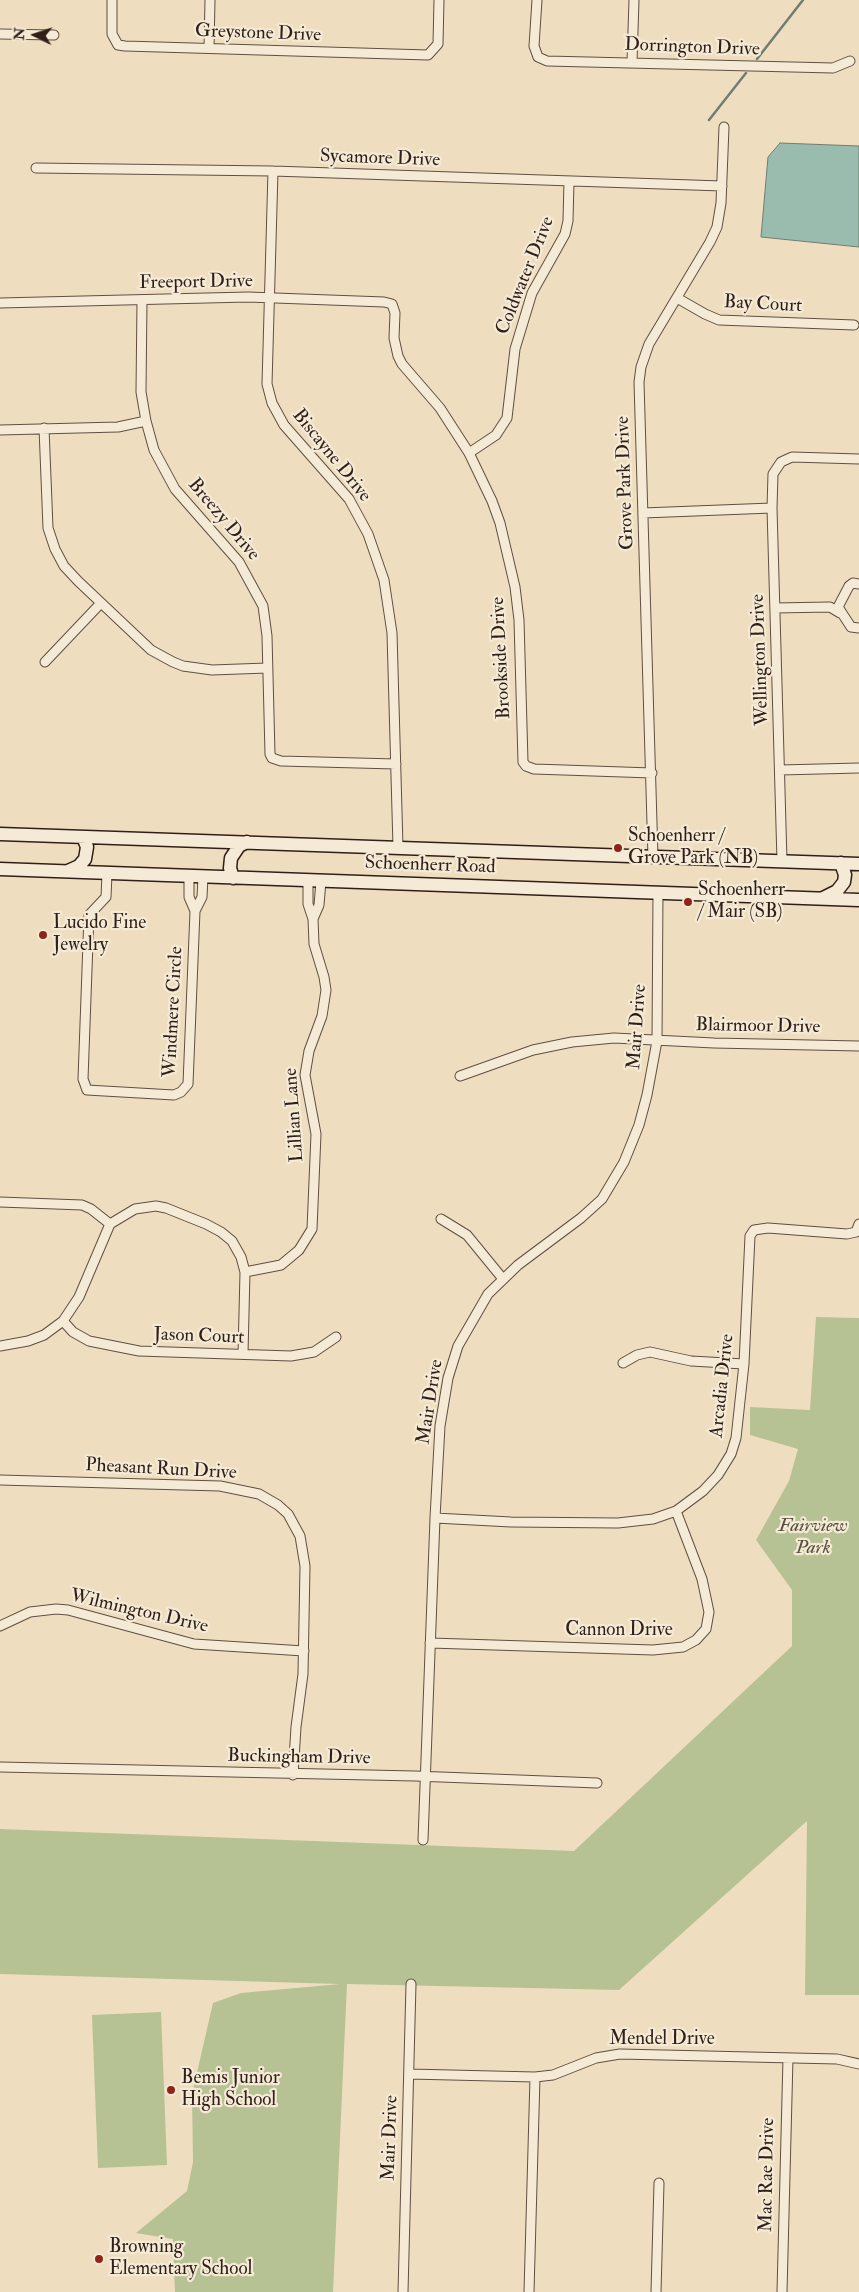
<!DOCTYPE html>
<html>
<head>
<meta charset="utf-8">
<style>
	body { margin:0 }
	#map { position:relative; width:859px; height:2292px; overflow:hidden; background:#eedebf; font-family:"IM FELL Double Pica",serif }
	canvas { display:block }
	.north { position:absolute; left:10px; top:10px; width:50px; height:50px; -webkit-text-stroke:4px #f4ead5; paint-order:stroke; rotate:274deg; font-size:14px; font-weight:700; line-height:20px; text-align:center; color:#301f19 }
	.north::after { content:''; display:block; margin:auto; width:18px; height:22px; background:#301f19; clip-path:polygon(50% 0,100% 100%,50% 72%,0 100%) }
</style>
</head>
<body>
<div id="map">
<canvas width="859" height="2292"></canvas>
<div class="north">N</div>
</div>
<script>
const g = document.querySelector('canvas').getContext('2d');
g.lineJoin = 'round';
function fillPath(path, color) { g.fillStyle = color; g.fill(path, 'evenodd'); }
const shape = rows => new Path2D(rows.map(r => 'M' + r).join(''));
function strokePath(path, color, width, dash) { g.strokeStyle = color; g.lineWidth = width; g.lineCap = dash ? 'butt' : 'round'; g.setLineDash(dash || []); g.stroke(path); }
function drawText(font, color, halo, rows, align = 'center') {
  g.font = font + ' "IM FELL Double Pica",serif'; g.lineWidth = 4.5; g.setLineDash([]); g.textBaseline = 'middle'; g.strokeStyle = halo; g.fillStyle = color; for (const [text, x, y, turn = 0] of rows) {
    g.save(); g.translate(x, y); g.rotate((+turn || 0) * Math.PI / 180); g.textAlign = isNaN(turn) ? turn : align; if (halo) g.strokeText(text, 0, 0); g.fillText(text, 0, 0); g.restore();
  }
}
const green = shape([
	[816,1317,859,1318,859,1995,805,1995,807,1821,619,1990,347,1984,333,2292,175,2292,173,2239,136,2233,187,2191,193,2162,192,2094,213,2003,241,1993,340,1984,0,1974,0,1829,574,1851,792,1646,792,1590,756,1540,789,1481,798,1449,750,1435,750,1407,810,1410],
	[161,2012,167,2165,98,2168,92,2015]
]);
const water = shape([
	[780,143,859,146,859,247,761,237,768,157,780,143]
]);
const stream = shape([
	[757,59,803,0],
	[709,120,746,73]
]);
const minor = shape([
	[112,0,112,34,118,45,125,46,428,55,438,44,439,0],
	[537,0,534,46,538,57,547,61,833,68,850,61],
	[0,34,54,35],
	[209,48,210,0],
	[632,62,634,0],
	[36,168,273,171,722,186],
	[273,171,267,384,272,403,284,425,349,499,368,534,384,580,392,633,398,847],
	[677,298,705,314,719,320,854,325],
	[142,300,141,392,146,421,154,450,175,489,239,562,263,606,267,636,270,754,272,758,281,761,396,764],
	[0,303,248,297,384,302,392,304,395,313,394,338,398,356,402,364,440,408,469,453,492,501,500,523,515,587,519,620,523,762,526,766,534,769,652,773],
	[44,428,48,528,55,549,64,566,78,581,151,650,173,662,183,666,212,670,267,668],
	[0,430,118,427,146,421],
	[469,453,496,435,507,418,515,349,532,293,565,234,568,221,569,181],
	[643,513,772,508],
	[859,584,853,583,849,586,838,607,851,627,859,628],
	[775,608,830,607,840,613],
	[45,662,101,603],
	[780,770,859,768],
	[653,857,639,382,641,367,649,344,710,242,717,227,721,203,724,127],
	[782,861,772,508,773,474,781,462,792,457,859,459],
	[107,874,106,897,89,915,83,1079,87,1090,174,1095,181,1092,188,1084,195,911],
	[189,876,189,897,195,911,202,897,203,877],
	[313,919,319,905,321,881],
	[460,1076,533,1050,572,1042,614,1038,714,1043,859,1046],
	[0,1202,82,1205,91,1209,110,1224],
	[441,1219,467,1235,503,1279],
	[245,1272,281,1265,299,1250,312,1229,316,1134,305,1075,309,1051,322,1016,326,990,324,977,314,944,313,919,308,904,308,880],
	[63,1321,73,1332,89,1341,139,1351,291,1356,314,1352,336,1337],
	[0,1346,28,1341,44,1335,63,1321,79,1297,110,1224,135,1209,156,1206,166,1208,206,1224,221,1232,232,1241,241,1257,245,1272,243,1354],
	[623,1363,637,1355,650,1352,691,1361,744,1364],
	[0,1480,220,1486,259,1494,278,1505,288,1514,300,1536,305,1566,303,1674,296,1727,293,1775],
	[435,1518,511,1522,618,1523,653,1519,676,1511,703,1491,718,1475,731,1454,736,1438,744,1364,750,1236,754,1230,768,1228,847,1234,856,1232,859,1224],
	[0,1626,30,1612,56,1609,68,1610,194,1644,304,1651],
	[430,1643,653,1650,683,1647,696,1640,706,1629,709,1612,702,1579,676,1511],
	[0,1767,415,1776,597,1783],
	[423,1840,435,1518,440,1426,448,1378,458,1346,488,1294,518,1265,581,1218,602,1199,624,1162,639,1125,647,1095,657,1041,658,892],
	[409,2074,535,2077,553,2075,596,2058,620,2054,837,2059,859,2064],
	[403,2292,411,1984],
	[529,2292,535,2077],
	[656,2292,659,2183],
	[782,2292,788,2058]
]);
const secondary = shape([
	[0,834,859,864],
	[0,869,859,900],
	[68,871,79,866,85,859,87,847,83,837],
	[233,878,230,868,231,858,239,846,247,842],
	[823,898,837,891,844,882,845,875,841,863]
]);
const markers = [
	[618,848,5,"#8f2418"],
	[688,902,5,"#8f2418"],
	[43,935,5,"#8f2418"],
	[171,2090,5,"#8f2418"],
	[99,2259,5,"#8f2418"]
];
const streetNames = [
	["Greystone Drive",258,34,2],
	["Dorrington Drive",692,48,2],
	["Sycamore Drive",380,159,2],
	["Coldwater Drive",526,276,-68],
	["Freeport Drive",196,283,-1],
	["Bay Court",763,305,3],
	["Biscayne Drive",331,456,51],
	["Grove Park Drive",626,483,-92],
	["Breezy Drive",223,520,50],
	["Brookside Drive",502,658,-93],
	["Wellington Drive",761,660,-92],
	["Schoenherr Road",430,866,2],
	["Windmere Circle",174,1012,-87],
	["Mair Drive",638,1027,-86],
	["Blairmoor Drive",758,1027,1],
	["Lillian Lane",295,1115,-94],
	["Jason Court",199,1337,2],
	["Arcadia Drive",723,1386,-84],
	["Mair Drive",431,1402,-81],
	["Pheasant Run Drive",161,1470,3],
	["Wilmington Drive",139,1612,13],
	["Cannon Drive",619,1631],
	["Buckingham Drive",299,1758,1],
	["Mendel Drive",662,2040],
	["Mair Drive",391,2138,-88],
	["Mac Rae Drive",768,2175,-89]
];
const poiNames = [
	["Schoenherr /",628,837],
	["Grove Park (NB)",628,859],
	["Schoenherr",698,891],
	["/ Mair (SB)",698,913],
	["Lucido Fine",53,924],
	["Jewelry",53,946],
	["Bemis Junior",181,2079],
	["High School",181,2101],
	["Browning",109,2248],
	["Elementary School",109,2270]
];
const parkNames = [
	["Fairview",813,1527],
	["Park",813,1549]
];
fillPath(green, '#b6c294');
fillPath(water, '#9abcae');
strokePath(water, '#707d72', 1);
strokePath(stream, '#707d72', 2.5);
strokePath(minor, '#604f42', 11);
strokePath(secondary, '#301f19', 15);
strokePath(minor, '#f4ead5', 9);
strokePath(secondary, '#f4ead5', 12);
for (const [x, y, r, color] of markers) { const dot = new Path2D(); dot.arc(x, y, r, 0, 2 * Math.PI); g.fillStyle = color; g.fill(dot); strokePath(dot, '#f4ead5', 2); }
drawText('19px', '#301f19', '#f4ead5', streetNames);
drawText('19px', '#301f19', '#f4ead5', poiNames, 'left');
drawText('italic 19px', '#58503e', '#f4ead5', parkNames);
</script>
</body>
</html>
